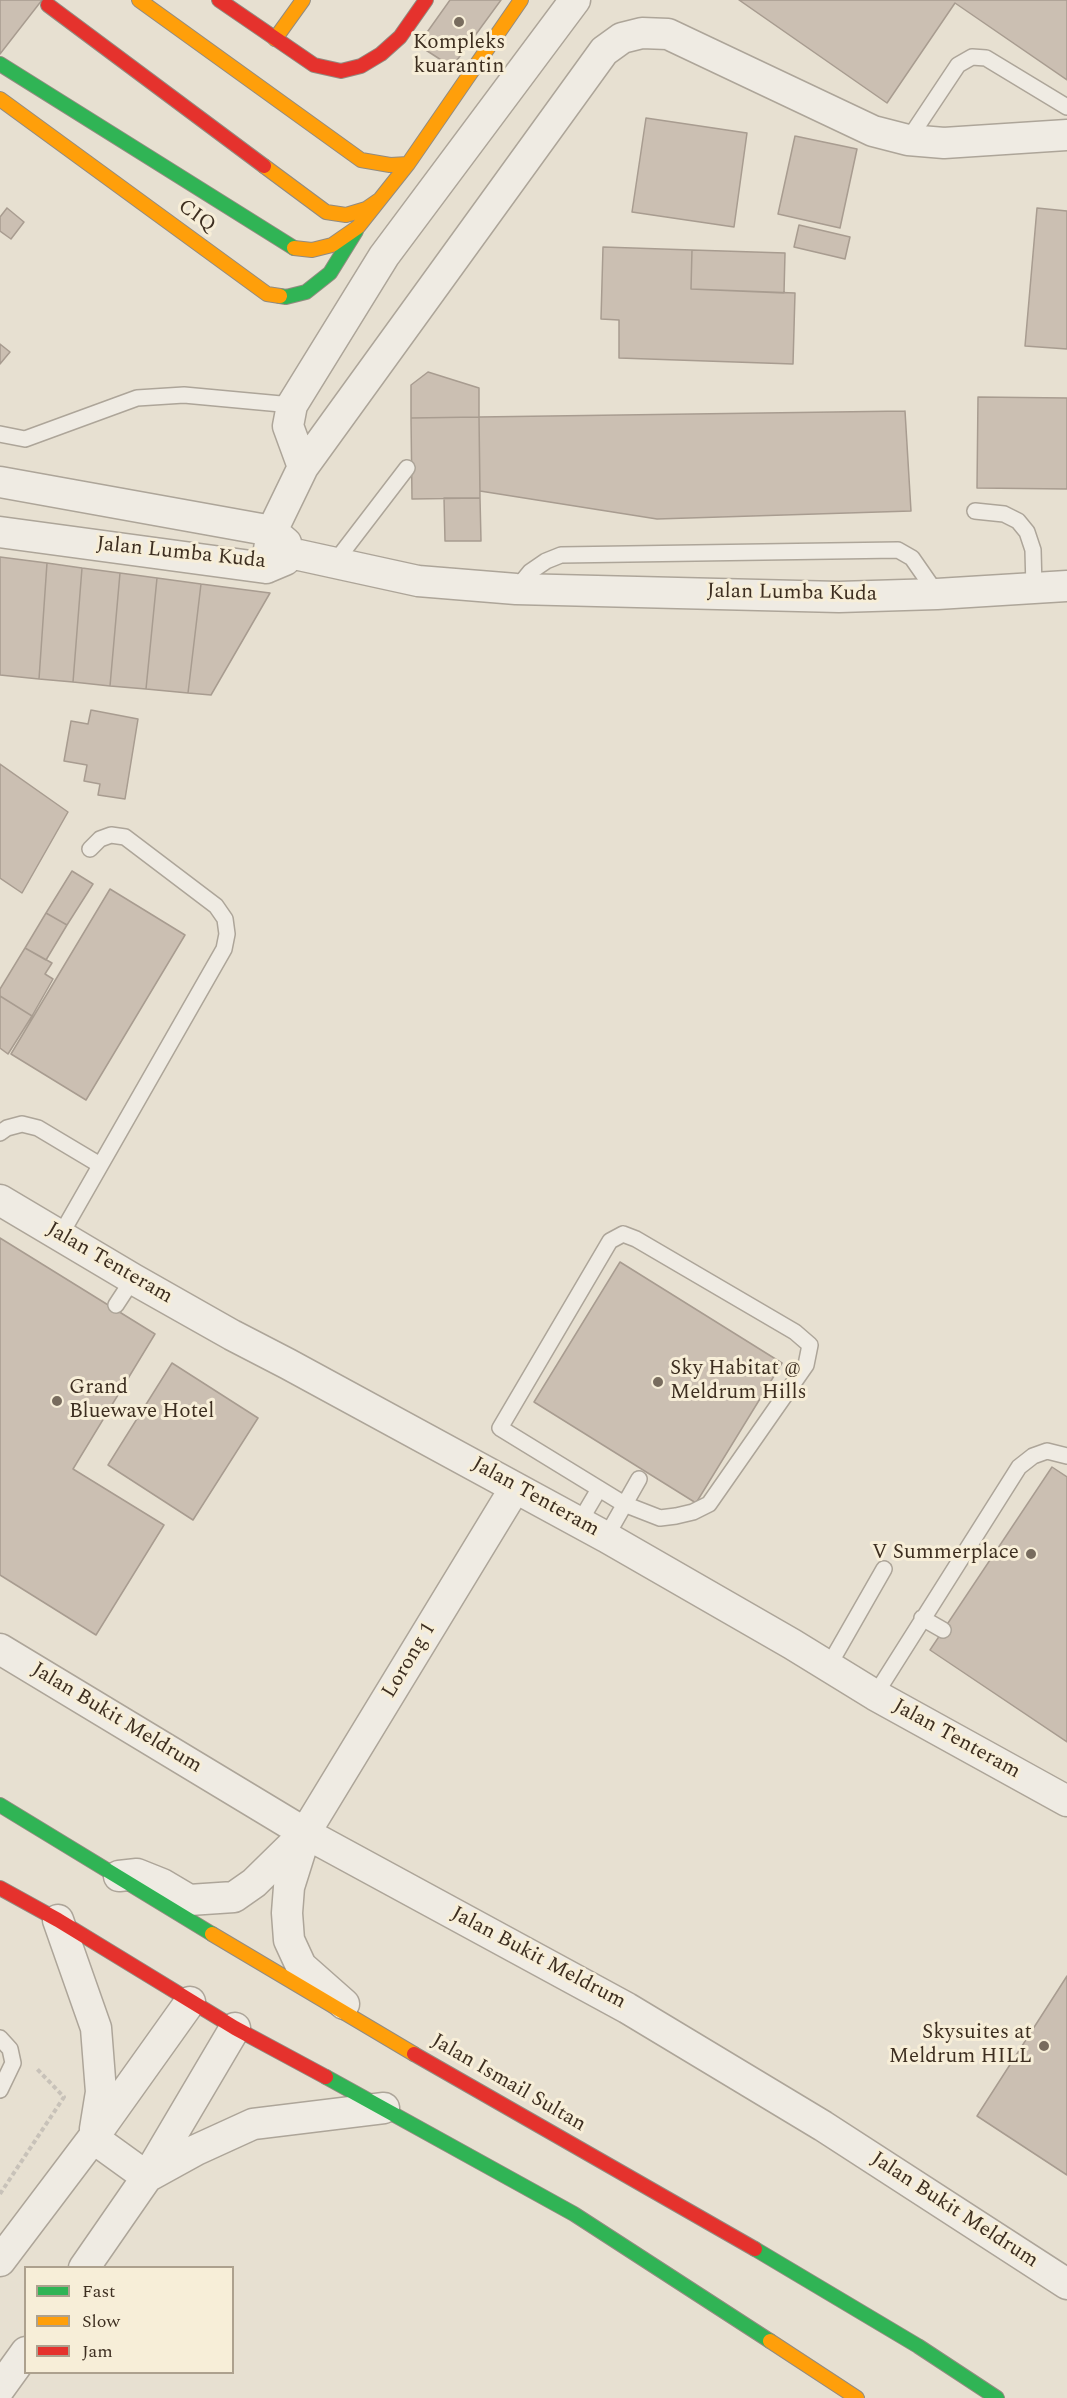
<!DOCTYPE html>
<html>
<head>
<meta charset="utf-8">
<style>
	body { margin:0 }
	#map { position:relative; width:1067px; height:2398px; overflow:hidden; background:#e7e0d1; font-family:Spectral,serif }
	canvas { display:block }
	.legend { position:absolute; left:24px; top:2266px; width:210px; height:108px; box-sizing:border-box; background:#f7eed8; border:2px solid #ada18e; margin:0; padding:8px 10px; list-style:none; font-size:18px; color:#3d2e20 }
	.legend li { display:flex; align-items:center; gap:12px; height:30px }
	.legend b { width:30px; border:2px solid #ada18e }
</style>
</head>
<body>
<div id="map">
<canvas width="1067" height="2398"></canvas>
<ul class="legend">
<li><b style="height:8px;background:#30b455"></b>Fast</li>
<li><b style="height:8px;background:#ff9f0a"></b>Slow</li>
<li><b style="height:8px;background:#e5322d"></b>Jam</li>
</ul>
</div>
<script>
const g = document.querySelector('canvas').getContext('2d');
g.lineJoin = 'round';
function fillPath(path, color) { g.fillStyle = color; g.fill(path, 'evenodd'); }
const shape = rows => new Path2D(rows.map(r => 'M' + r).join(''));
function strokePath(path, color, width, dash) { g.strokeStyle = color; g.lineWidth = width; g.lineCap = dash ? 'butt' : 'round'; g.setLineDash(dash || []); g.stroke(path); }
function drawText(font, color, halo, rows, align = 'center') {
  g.font = font + ' Spectral,serif'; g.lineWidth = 6; g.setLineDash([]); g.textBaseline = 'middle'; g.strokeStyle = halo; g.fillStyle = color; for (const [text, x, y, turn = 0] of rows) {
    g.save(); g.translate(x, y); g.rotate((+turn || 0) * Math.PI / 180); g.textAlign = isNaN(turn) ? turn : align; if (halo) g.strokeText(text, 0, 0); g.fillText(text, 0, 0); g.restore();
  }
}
const building = shape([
	[0,0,42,0,0,54,0,0],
	[450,0,501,0,452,67,418,45,450,0],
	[739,0,1067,0,1067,80,955,3,887,103,739,0],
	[646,118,747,133,734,227,632,212,646,118],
	[795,136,857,149,840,228,778,214,795,136],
	[7,208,24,222,11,239,0,231,0,217,7,208],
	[1037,208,1067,211,1067,349,1025,346,1037,208],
	[799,225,850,237,845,259,794,247,799,225],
	[603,247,692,250,691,289,795,293,793,364,619,358,619,320,601,319,603,247],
	[692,250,785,253,784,293,691,289,692,250],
	[0,344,10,352,0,364,0,344],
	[428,372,479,388,479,417,411,418,411,385,428,372],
	[978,397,1067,398,1067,489,977,488,978,397],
	[905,411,911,511,657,519,480,491,479,417,905,411],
	[479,417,480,498,412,499,411,418,479,417],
	[444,498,480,498,481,541,445,541,444,498],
	[0,557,47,563,39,679,0,675,0,557],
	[47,563,82,568,73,682,39,679,47,563],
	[82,568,120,573,110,686,73,682,82,568],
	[120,573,157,578,146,689,110,686,120,573],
	[157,578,201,584,188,693,146,689,157,578],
	[201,584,270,593,211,695,188,693,201,584],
	[91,710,138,719,125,799,98,795,100,784,84,781,87,765,64,761,71,721,88,724,91,710],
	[0,764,68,812,22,893,0,878,0,764],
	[72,871,93,884,67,925,46,913,72,871],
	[110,889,185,935,86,1100,11,1054,110,889],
	[46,913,67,925,46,960,25,948,46,913],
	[25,948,52,963,45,974,53,979,32,1016,0,996,0,989,25,948],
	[0,996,32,1016,8,1054,0,1048,0,996],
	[0,1238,155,1334,73,1469,164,1525,96,1635,0,1575,0,1238],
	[620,1262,782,1363,696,1503,534,1402,620,1262],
	[172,1363,258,1418,193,1520,108,1465,172,1363],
	[1052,1467,1067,1477,1067,1742,930,1650,1052,1467],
	[1067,1976,1067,2175,977,2116,1067,1976]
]);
const path = shape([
	[0,2194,64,2097,37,2069]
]);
const lane = shape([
	[908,140,958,65,972,57,986,58,1067,107],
	[0,434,25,439,137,398,184,395,292,405],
	[975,511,1004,514,1018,521,1027,532,1033,550,1034,588],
	[335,562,407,468],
	[516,589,530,572,546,561,561,555,898,550,912,558,937,594],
	[0,1133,7,1128,22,1124,38,1128,100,1165],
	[623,1234,636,1239,795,1332,810,1345,806,1365,709,1504,693,1512,676,1516,660,1518,624,1504,500,1428,610,1241,623,1234],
	[60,1236,224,949,227,934,225,919,216,906,125,837,111,835,100,839,90,849],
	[116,1305,133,1279],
	[579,1523,599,1489],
	[606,1537,639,1479],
	[922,1618,943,1630],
	[828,1667,884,1569],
	[875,1695,1019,1467,1033,1456,1047,1451,1067,1456],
	[0,2038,10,2049,13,2063,0,2090]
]);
const street = shape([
	[303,467,288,426,292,405,384,256,575,0],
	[0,482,272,531,286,543],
	[0,532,266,568,285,560],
	[299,555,418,581,516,589,839,597,937,594,1067,586],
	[266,568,272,531,303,467,604,51,622,38,642,33,668,34,873,131,908,140,944,143,1067,135],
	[0,1200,133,1279,232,1335,288,1364,606,1537,792,1644,875,1695,1067,1801],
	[0,1649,305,1833,627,2008,823,2126,1067,2284],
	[305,1836,289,1887,287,1913,289,1940,301,1966,344,2004],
	[119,1876,137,1874,162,1884,189,1900,234,1897,254,1883,305,1833,515,1488],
	[58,1920,96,2028,101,2092,95,2129],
	[93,2138,147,2177],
	[147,2177,196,2150,253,2124,384,2108],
	[0,2261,93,2138,190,2002],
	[84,2268,147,2177,235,2028],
	[0,2388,26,2352]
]);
const fast = shape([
	[0,64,294,248],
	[280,296,286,297,306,292,330,273,356,231],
	[0,1805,212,1934],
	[326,2077,574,2214,770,2341],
	[755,2249,918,2346,997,2398]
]);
const slow = shape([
	[139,0,361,160,390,165,408,164],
	[275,39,303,0],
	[0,99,267,294,280,296],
	[264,166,326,212,346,215,366,209,379,200],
	[294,248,312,250,332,245,358,227,408,164,521,0],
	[212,1934,414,2054],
	[770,2341,857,2398]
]);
const jam = shape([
	[219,0,314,65,341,71,361,66,381,54,400,37,426,0],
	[48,5,264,166],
	[0,1888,58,1920,235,2028,326,2077],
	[414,2054,755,2249]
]);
const markers = [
	[459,22,6,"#786c5e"],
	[658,1382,6,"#786c5e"],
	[57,1401,6,"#786c5e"],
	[1031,1554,6,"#786c5e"],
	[1044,2046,6,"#786c5e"]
];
const poiNames = [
	["Kompleks",459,44,"center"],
	["kuarantin",459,68,"center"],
	["Sky Habitat @",670,1370],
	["Meldrum Hills",670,1394],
	["Grand",69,1389],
	["Bluewave Hotel",69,1413],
	["V Summerplace",1019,1554,"right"],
	["Skysuites at",1032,2034,"right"],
	["Meldrum HILL",1032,2058,"right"]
];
const streetNames = [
	["CIQ",196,217,36],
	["Jalan Lumba Kuda",181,554,6],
	["Jalan Lumba Kuda",792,594,1],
	["Jalan Tenteram",109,1264,30],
	["Jalan Tenteram",535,1498,29],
	["Lorong 1",410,1661,-59],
	["Jalan Bukit Meldrum",116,1719,31],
	["Jalan Tenteram",956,1740,29],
	["Jalan Bukit Meldrum",538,1959,28],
	["Jalan Ismail Sultan",508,2084,30],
	["Jalan Bukit Meldrum",954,2211,33]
];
fillPath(building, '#cbbfb2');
strokePath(building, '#a89c90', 1.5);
strokePath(lane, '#ada599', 18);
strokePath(street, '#ada599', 33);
strokePath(fast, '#928b80', 16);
strokePath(slow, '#928b80', 16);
strokePath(jam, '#928b80', 16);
strokePath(path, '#c8c2b9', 4, [4.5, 3]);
strokePath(lane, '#efebe3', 15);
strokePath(street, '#efebe3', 30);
strokePath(fast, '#30b455', 14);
strokePath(slow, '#ff9f0a', 14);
strokePath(jam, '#e5322d', 14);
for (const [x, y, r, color] of markers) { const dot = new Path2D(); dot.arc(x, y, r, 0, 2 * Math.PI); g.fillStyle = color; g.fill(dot); strokePath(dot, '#f7eed8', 2); }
drawText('21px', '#3d2e20', '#f7eed8', poiNames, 'left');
drawText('21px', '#3d2e20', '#f7eed8', streetNames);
</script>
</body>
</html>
